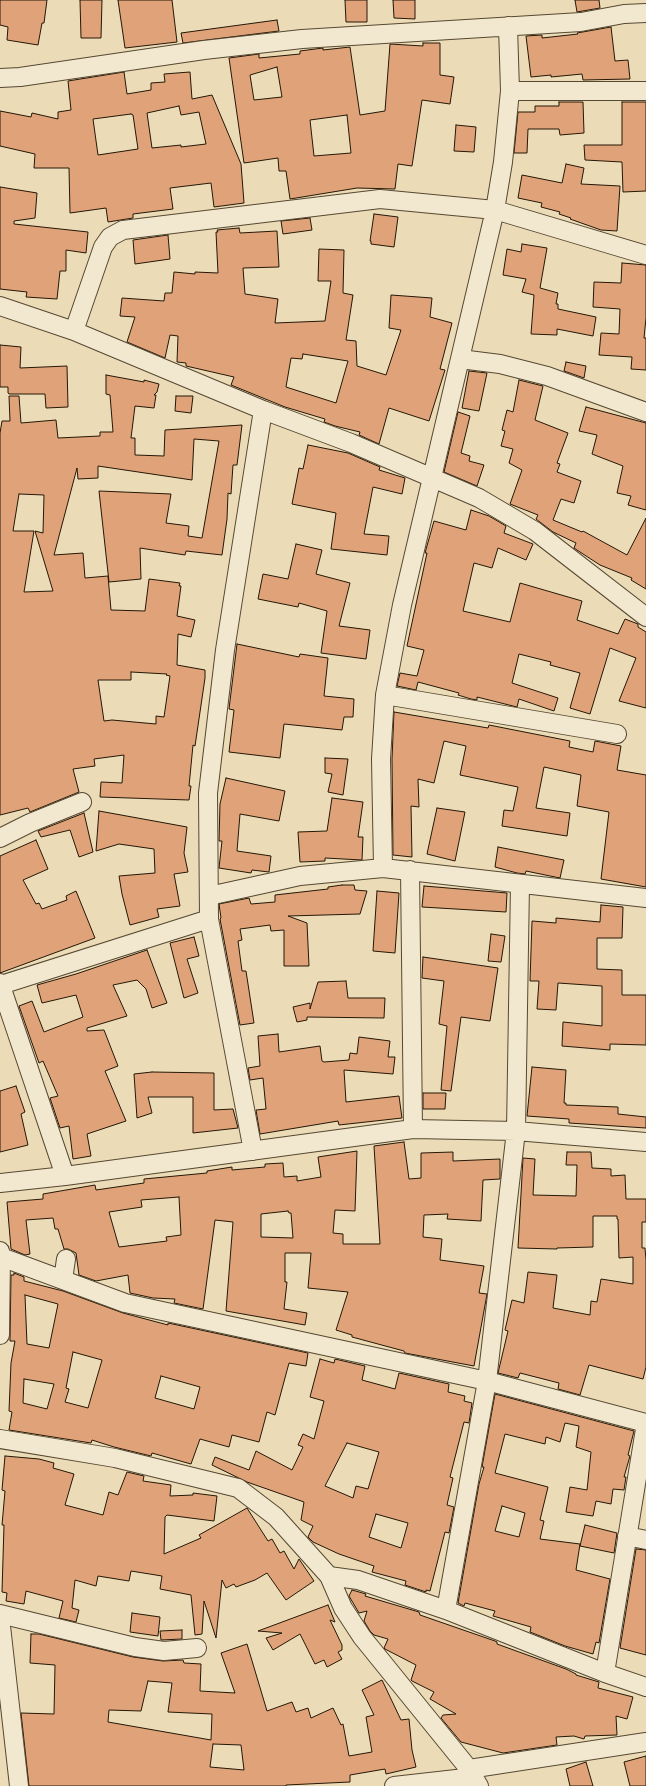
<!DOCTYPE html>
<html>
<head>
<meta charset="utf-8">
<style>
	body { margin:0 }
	canvas { display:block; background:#ebdbb6 }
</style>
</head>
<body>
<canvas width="646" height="1786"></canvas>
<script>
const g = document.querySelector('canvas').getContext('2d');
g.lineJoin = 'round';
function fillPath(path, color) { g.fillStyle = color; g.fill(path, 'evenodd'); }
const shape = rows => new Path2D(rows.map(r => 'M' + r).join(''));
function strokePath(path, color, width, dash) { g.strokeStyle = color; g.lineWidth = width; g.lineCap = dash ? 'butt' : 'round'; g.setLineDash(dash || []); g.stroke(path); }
const building = shape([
	[0,0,47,0,44,23,42,23,38,45,7,40,8,27,0,25,0,0],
	[80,0,102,0,101,38,81,38,80,0],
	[118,0,172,0,177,42,125,48,118,0],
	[345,0,367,0,367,22,346,22,345,0],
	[393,0,415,0,415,19,394,18,393,0],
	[575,0,599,0,600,8,577,12,575,0],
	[277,20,279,31,183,43,181,33,277,20],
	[611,27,615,61,628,60,630,79,583,80,582,74,551,77,551,75,531,77,526,36,542,35,542,38,578,34,577,33,611,27],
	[423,43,440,43,440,75,454,77,450,104,422,100,412,166,398,164,395,189,357,188,290,199,286,171,279,171,278,158,244,163,229,58,259,54,259,58,300,54,300,51,323,48,323,50,350,47,360,115,385,111,390,44,423,46,423,43],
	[277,67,282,97,254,100,250,75,277,67],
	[347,115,351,153,314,156,310,120,347,115],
	[124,72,127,94,151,90,151,83,165,82,164,74,190,72,192,99,212,95,241,164,244,203,214,207,211,183,170,188,173,209,133,214,133,218,108,222,106,208,70,213,69,168,34,168,35,154,0,146,0,111,31,117,32,113,58,119,58,112,71,110,68,81,124,72],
	[179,106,181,115,199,112,206,144,181,147,181,145,152,148,147,113,179,106],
	[131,114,133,115,138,149,98,155,93,119,131,114],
	[559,102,583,102,584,133,560,135,559,129,528,129,527,153,514,153,518,112,535,112,535,106,559,106,559,102],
	[622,102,646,102,646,191,623,192,622,162,585,160,584,145,622,145,622,102],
	[456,125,476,127,474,152,454,151,456,125],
	[566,164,584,168,581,184,620,186,617,231,601,230,570,219,571,218,559,214,560,212,541,207,542,203,518,198,522,175,562,183,566,164],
	[0,187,37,193,35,218,14,221,14,224,88,232,86,253,66,250,66,271,60,271,57,299,26,297,27,292,0,289,0,187],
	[374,214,398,217,394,247,371,244,371,241,370,241,374,214],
	[310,218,312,230,283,234,281,221,310,218],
	[239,228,240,233,277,231,279,267,243,268,245,294,278,299,275,323,325,321,331,281,318,281,319,249,344,250,343,293,353,295,346,340,356,341,357,366,386,375,401,330,389,328,391,295,432,298,430,317,452,323,440,369,445,370,429,421,389,408,379,444,359,435,360,432,335,426,324,422,325,419,285,407,231,385,234,377,186,366,186,363,177,362,178,336,170,335,165,358,127,342,135,317,120,316,122,298,164,301,165,293,172,293,174,272,195,274,195,272,218,273,216,232,218,232,217,230,239,228],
	[303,354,348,361,336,403,286,387,291,358,302,359,303,354],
	[168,235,170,259,135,264,133,240,168,235],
	[522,244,547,248,540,288,558,293,556,304,558,304,558,309,596,317,593,336,557,329,557,335,531,334,534,295,522,292,526,279,503,275,507,249,521,252,522,244],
	[622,263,646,265,646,318,644,338,646,338,646,370,631,369,632,357,599,355,601,333,619,334,620,309,593,307,594,282,621,283,622,263],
	[0,345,21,347,20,368,67,366,68,407,46,408,45,394,9,394,8,393,8,387,0,387,0,345],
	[566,362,586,366,584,378,564,371,566,362],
	[469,371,487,373,479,411,462,408,469,371],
	[106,375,144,382,144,380,159,384,157,392,154,395,156,395,154,408,135,406,131,438,135,438,135,455,164,456,165,430,242,425,237,465,233,465,231,494,228,493,227,519,222,555,186,551,185,555,140,548,141,579,109,582,99,491,171,494,166,523,189,526,188,536,202,538,219,441,194,439,192,480,98,466,98,478,78,479,77,468,54,555,83,553,85,578,108,576,111,610,145,611,149,579,180,583,179,586,181,586,177,616,195,620,191,637,178,634,177,665,205,670,205,678,195,746,193,745,189,786,191,786,189,800,100,797,101,782,122,783,124,755,94,759,95,766,73,769,79,792,30,812,28,808,0,815,0,433,2,421,10,421,9,396,19,396,21,423,56,420,58,438,100,436,100,432,113,432,110,395,106,394,106,375],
	[19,494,44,495,43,533,35,531,53,591,24,592,34,531,13,531,19,494],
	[131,672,167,674,166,675,170,676,164,717,156,716,156,724,112,720,104,721,98,680,131,680,131,672],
	[519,380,543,386,535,420,568,433,557,463,560,464,557,472,581,481,574,503,561,499,553,520,582,532,583,531,627,555,646,518,646,589,631,580,632,578,600,565,580,552,574,548,576,543,553,532,536,519,538,515,510,504,522,470,509,463,513,449,501,446,505,431,502,430,507,410,513,412,519,380],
	[176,396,193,396,191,413,175,411,176,396],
	[586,407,646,423,646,510,628,505,631,496,617,493,623,466,592,454,597,435,579,431,586,407],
	[458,412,470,416,461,453,470,456,469,461,484,465,477,486,444,472,458,412],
	[308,445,348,453,380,467,379,470,405,478,402,494,373,487,364,534,389,536,387,555,331,549,336,513,292,504,299,468,303,469,308,445],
	[471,510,489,516,506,526,504,533,533,544,526,560,498,548,492,568,474,563,463,611,510,622,520,583,582,601,577,620,618,634,625,619,638,624,638,627,646,632,646,708,619,701,636,658,610,648,590,714,570,708,580,673,550,665,551,662,519,654,512,683,558,698,554,711,519,699,517,707,477,697,477,700,471,699,458,695,459,693,418,682,416,690,397,686,400,673,417,676,424,650,407,646,427,553,425,553,434,521,466,530,471,510],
	[296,544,322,550,316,574,350,583,339,626,370,630,366,659,321,653,327,611,299,603,298,607,258,599,263,574,288,579,296,544],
	[237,644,299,657,300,654,328,658,324,696,354,699,353,717,344,717,342,730,284,724,280,758,229,752,234,710,229,709,237,644],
	[394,712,488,728,489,725,570,741,569,747,593,752,595,741,621,746,617,770,646,775,646,887,601,879,609,812,577,806,581,775,544,767,536,808,570,813,567,836,502,826,504,810,513,811,518,787,460,775,466,746,444,741,434,783,418,779,419,807,411,806,412,857,393,855,392,759,394,712],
	[325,758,348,759,343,795,328,792,332,774,325,773,325,758],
	[226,778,285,791,279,821,240,814,237,851,271,856,269,872,252,870,251,873,219,868,222,841,219,841,220,804,226,778],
	[332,798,363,802,358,837,363,837,362,860,325,858,325,861,300,862,298,832,327,831,332,798],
	[437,808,465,812,455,861,427,854,437,808],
	[99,811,187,827,184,853,188,872,174,874,180,906,157,909,159,917,130,925,122,894,119,876,155,873,154,849,119,844,96,851,99,811],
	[84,813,93,852,79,857,70,830,41,837,38,831,84,813],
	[36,840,48,869,23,880,36,904,39,903,42,909,67,900,66,896,76,891,95,938,0,973,0,856,36,840],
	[498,847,564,860,560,878,526,871,525,874,517,873,495,867,498,847],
	[342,885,354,885,355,890,367,891,360,914,288,916,307,923,309,966,284,966,284,930,271,931,270,925,240,929,242,940,238,941,242,971,246,971,254,1023,240,1025,220,919,221,918,219,904,249,898,251,904,275,902,275,895,328,889,328,887,342,885],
	[424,886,507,893,506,912,422,907,424,886],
	[377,891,399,893,395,953,373,951,377,891],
	[601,905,623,907,622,938,597,938,597,969,622,970,622,995,646,995,646,1045,610,1044,610,1050,562,1046,563,1022,602,1026,602,986,558,983,556,1010,537,1009,539,981,530,981,532,921,556,923,556,918,600,922,601,905],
	[491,934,505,936,501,962,488,961,491,934],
	[194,937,199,956,187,959,198,993,184,998,170,943,194,937],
	[147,950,167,1003,152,1008,146,989,137,980,113,985,127,1016,87,1028,87,1031,104,1030,118,1066,105,1071,126,1121,87,1134,91,1156,73,1159,69,1126,60,1128,50,1098,58,1096,43,1061,39,1063,19,1006,32,1001,44,1032,83,1017,76,995,42,1003,37,985,76,974,147,950],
	[423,957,498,968,490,1021,461,1017,451,1091,441,1090,447,1026,439,1024,444,981,422,978,423,957],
	[346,981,348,998,385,998,384,1018,307,1017,307,1020,297,1022,293,1007,310,1003,310,1009,318,982,346,981],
	[278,1034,279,1052,320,1046,322,1061,324,1062,349,1060,350,1053,357,1054,359,1037,390,1041,388,1057,395,1057,393,1074,344,1070,346,1102,399,1096,402,1118,339,1125,338,1121,260,1134,256,1110,266,1109,263,1078,250,1080,248,1068,260,1066,258,1036,278,1034],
	[532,1067,566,1070,564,1103,566,1103,566,1105,618,1107,618,1114,646,1117,646,1128,569,1123,569,1119,527,1116,532,1067],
	[152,1072,214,1073,214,1110,233,1109,238,1128,193,1133,193,1097,148,1097,152,1113,137,1118,134,1074,152,1072],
	[16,1086,25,1112,21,1114,28,1145,0,1152,0,1091,16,1086],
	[423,1093,446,1093,445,1109,423,1109,423,1093],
	[404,1142,409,1179,421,1178,421,1153,453,1152,453,1161,500,1159,500,1179,483,1180,481,1221,447,1219,448,1214,424,1215,423,1237,442,1239,440,1260,484,1266,479,1293,487,1294,474,1366,405,1353,404,1351,352,1337,352,1335,336,1330,348,1292,308,1288,311,1253,285,1253,285,1282,287,1282,284,1309,307,1313,305,1325,226,1311,233,1222,215,1220,203,1309,174,1303,175,1299,153,1298,130,1293,128,1275,96,1281,79,1275,76,1253,68,1249,64,1249,58,1229,55,1229,53,1218,26,1220,30,1254,25,1255,11,1249,7,1202,43,1199,43,1194,95,1185,96,1190,144,1183,144,1179,207,1173,207,1171,232,1167,232,1170,265,1167,265,1164,283,1163,284,1177,297,1176,297,1181,321,1177,318,1157,357,1151,355,1211,335,1210,333,1233,343,1234,343,1244,380,1244,374,1146,404,1142],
	[179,1197,181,1235,166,1237,167,1241,119,1247,109,1212,142,1207,141,1200,179,1197],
	[288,1211,289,1213,291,1213,293,1238,261,1237,261,1214,288,1211],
	[567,1152,591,1152,592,1168,611,1169,611,1176,625,1175,626,1199,646,1199,646,1222,642,1222,642,1248,645,1248,646,1260,646,1367,643,1379,589,1365,580,1395,558,1389,559,1383,520,1373,518,1378,498,1373,508,1331,505,1330,512,1300,524,1303,528,1272,557,1275,553,1308,590,1315,591,1301,597,1302,601,1279,633,1284,633,1257,619,1258,618,1219,617,1219,617,1216,593,1216,593,1247,557,1248,557,1249,518,1248,523,1158,535,1159,533,1195,576,1196,577,1165,566,1165,567,1152],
	[14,1273,24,1277,24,1281,63,1291,123,1313,168,1325,168,1323,308,1353,306,1366,289,1363,275,1415,267,1412,259,1442,232,1435,229,1447,200,1439,191,1464,152,1453,151,1456,114,1447,92,1440,91,1443,9,1430,12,1412,9,1411,11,1363,15,1341,10,1341,10,1338,11,1275,14,1275,14,1273],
	[25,1295,58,1304,49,1348,27,1344,25,1295],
	[73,1352,102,1360,88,1408,65,1402,69,1389,66,1388,73,1352],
	[161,1376,200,1387,194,1409,155,1398,161,1376],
	[24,1379,54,1384,47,1409,23,1403,24,1379],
	[320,1359,334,1363,335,1359,365,1366,362,1380,395,1389,399,1373,449,1384,448,1392,465,1396,464,1401,472,1403,469,1423,464,1422,450,1477,453,1478,447,1505,454,1507,449,1533,445,1532,430,1591,426,1590,426,1592,405,1585,406,1581,372,1572,374,1566,339,1554,313,1542,308,1537,313,1526,301,1520,304,1502,247,1482,212,1465,215,1457,249,1470,256,1451,292,1470,303,1447,298,1445,303,1434,314,1439,324,1401,310,1397,320,1359],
	[347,1443,379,1452,368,1489,356,1486,353,1498,325,1486,347,1443],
	[376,1514,408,1523,401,1548,369,1537,376,1514],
	[495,1394,634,1431,628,1455,630,1456,624,1477,626,1477,624,1490,613,1489,611,1504,596,1501,593,1516,566,1512,570,1487,587,1490,591,1452,576,1447,579,1426,565,1423,560,1442,546,1437,545,1444,505,1434,495,1473,548,1487,540,1520,544,1521,540,1539,580,1544,576,1570,610,1579,599,1643,596,1642,593,1654,565,1646,530,1632,531,1627,493,1616,495,1611,465,1603,464,1606,458,1603,479,1484,484,1467,482,1467,495,1394],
	[502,1506,525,1513,519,1537,495,1531,502,1506],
	[5,1456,39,1459,54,1463,53,1468,74,1474,65,1505,103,1515,109,1492,118,1495,127,1472,144,1476,143,1481,171,1485,170,1496,193,1495,193,1493,217,1496,214,1521,167,1515,165,1517,164,1554,201,1538,199,1535,247,1508,268,1541,272,1539,280,1553,284,1551,294,1569,299,1559,314,1581,286,1600,267,1573,255,1580,236,1587,234,1584,226,1588,222,1580,216,1638,204,1601,202,1634,195,1635,191,1595,160,1589,162,1576,131,1571,129,1581,98,1576,96,1586,75,1580,72,1608,79,1610,76,1622,59,1618,63,1601,26,1591,24,1604,6,1601,7,1593,2,1592,4,1525,2,1525,5,1491,2,1490,5,1456],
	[585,1525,617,1533,614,1553,580,1546,585,1525],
	[636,1549,646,1550,646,1655,620,1648,636,1549],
	[352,1590,366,1594,365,1596,419,1612,420,1615,495,1641,497,1642,497,1644,566,1669,576,1674,576,1675,599,1682,598,1688,633,1697,627,1719,616,1716,617,1735,585,1736,584,1739,574,1736,556,1737,557,1745,503,1753,461,1742,441,1718,443,1715,456,1714,430,1699,434,1692,412,1681,411,1680,416,1665,385,1649,384,1648,388,1639,374,1635,370,1631,364,1621,367,1611,359,1613,349,1596,352,1590],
	[328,1605,335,1622,330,1620,342,1645,342,1650,338,1652,342,1659,327,1667,324,1660,315,1664,300,1634,273,1650,266,1638,282,1633,258,1631,328,1605],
	[132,1613,160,1617,158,1636,130,1632,132,1613],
	[182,1630,182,1639,161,1640,160,1631,182,1630],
	[31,1634,39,1634,133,1657,163,1661,183,1660,184,1663,201,1664,200,1691,235,1693,221,1653,247,1644,267,1711,292,1702,296,1712,308,1708,311,1718,333,1708,341,1725,343,1724,349,1756,372,1752,366,1717,374,1715,362,1690,382,1680,401,1720,409,1719,412,1750,416,1767,386,1774,385,1769,350,1775,350,1782,286,1785,286,1786,29,1786,21,1713,54,1714,55,1665,30,1663,31,1634],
	[148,1681,172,1683,168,1712,212,1714,211,1740,108,1722,109,1710,141,1711,148,1681],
	[213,1744,241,1745,244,1770,210,1767,213,1744],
	[646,1756,646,1786,630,1786,624,1762,646,1756],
	[586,1762,593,1786,570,1786,566,1769,586,1762]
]);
const minor = shape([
	[0,78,20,77,204,50,302,39,581,22,624,14,646,13],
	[510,91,646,91],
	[0,306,74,331,263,410,351,443,479,498,535,531,646,617],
	[74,331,103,247,110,237,123,230,380,199,495,210,646,255],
	[460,359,500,364,547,376,646,412],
	[385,695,617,734],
	[0,838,30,823,82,802],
	[383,868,381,759,385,695,402,605,495,210,503,162,510,91,508,26],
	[410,870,413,1129],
	[209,896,300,876,383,868,646,898],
	[0,983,65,1176],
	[1,985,209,919],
	[253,1151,209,919,208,793,225,650,263,410],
	[0,1183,65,1176,413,1129,516,1131,646,1142],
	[0,1251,1,1257,0,1335],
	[1,1257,125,1303,487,1381,646,1423],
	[63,1280,66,1259],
	[0,1439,115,1458,238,1488,276,1517,329,1576,343,1608,362,1637,469,1769,479,1786],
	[627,1536,646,1540],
	[329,1576,358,1580,446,1610,605,1673,646,1687],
	[446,1610,487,1381,516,1131,520,884],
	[0,1614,135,1647,164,1651,197,1648],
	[0,1617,19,1786],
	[605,1673,646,1423],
	[469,1769,646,1742],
	[394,1786,474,1777]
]);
fillPath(building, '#e0a379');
strokePath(building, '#241706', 1);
strokePath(minor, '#564832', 20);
strokePath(minor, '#f2e8d0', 18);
</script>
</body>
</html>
